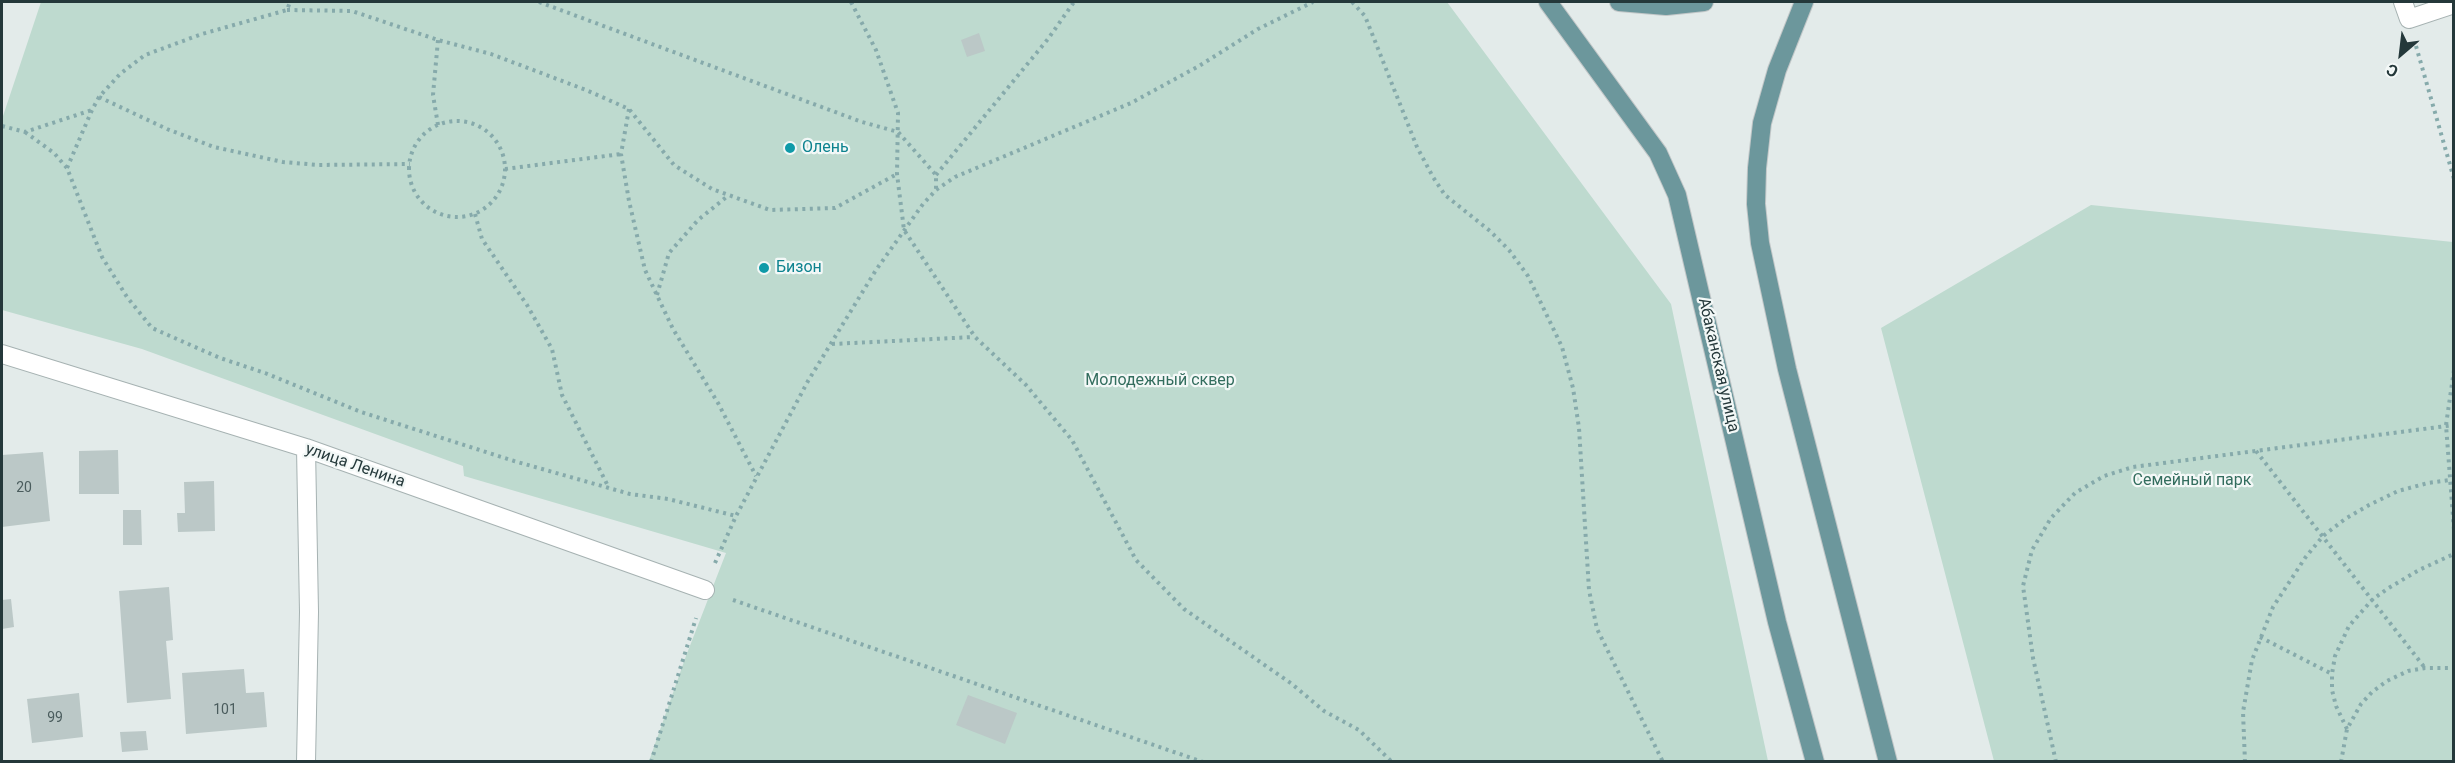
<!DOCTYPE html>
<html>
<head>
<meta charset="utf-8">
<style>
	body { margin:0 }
	#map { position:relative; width:2455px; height:763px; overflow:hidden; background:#e3ebea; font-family:Roboto,sans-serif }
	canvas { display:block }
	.frame { position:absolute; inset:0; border:3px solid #24383a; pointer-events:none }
	.north { position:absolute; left:2371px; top:24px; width:60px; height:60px; -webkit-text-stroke:4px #f3f8f7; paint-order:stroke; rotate:208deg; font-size:16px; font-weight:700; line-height:24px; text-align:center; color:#24383a }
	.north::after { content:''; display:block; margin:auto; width:21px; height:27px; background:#24383a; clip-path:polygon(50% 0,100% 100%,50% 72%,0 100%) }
</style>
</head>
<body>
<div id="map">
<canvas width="2455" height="763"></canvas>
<div class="frame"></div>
<div class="north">С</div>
</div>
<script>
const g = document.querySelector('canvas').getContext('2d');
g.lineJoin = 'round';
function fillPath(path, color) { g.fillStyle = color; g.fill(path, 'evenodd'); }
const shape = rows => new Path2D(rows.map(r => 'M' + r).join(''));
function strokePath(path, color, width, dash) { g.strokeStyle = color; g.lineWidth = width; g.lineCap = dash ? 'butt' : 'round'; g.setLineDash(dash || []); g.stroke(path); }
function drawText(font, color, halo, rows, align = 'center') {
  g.font = font + ' Roboto,sans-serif'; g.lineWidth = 4.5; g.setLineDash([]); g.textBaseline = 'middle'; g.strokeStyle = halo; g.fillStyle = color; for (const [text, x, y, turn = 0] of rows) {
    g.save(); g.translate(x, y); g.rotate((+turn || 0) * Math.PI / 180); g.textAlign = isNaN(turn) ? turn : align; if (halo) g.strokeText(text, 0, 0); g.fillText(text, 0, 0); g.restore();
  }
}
const green = shape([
	[41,2,1447,2,1671,304,1768,761,649,761,686,656,726,553,464,476,463,466,142,349,2,310,2,119],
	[2091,205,2453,242,2453,761,1994,761,1881,328]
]);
const building = shape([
	[979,33,985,51,967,57,961,40],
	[118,450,119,494,79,494,79,451],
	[43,452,50,521,2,527,2,455],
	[214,481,215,531,178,532,177,513,185,513,184,482],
	[123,510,141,510,142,545,123,545],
	[169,587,173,640,166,641,171,699,127,703,119,591],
	[11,599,14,627,2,629,2,600],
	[244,669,246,693,264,692,267,727,186,734,182,673],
	[79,693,83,737,32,743,27,699],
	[968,695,1017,713,1005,744,956,725],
	[146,731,148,750,122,752,120,732]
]);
const path = shape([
	[539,2,862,122,898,132,936,175,936,190],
	[851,2,876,50,898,113,897,174,904,230,975,337,1026,385,1072,440,1136,560,1184,609,1292,684,1324,711,1359,730,1392,762],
	[1352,2,1365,16,1417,147,1433,177,1445,195,1490,231,1509,250,1528,276,1562,347,1573,388,1579,428,1589,590,1597,629,1663,762],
	[287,10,352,11,438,40,491,54,586,90,629,109,674,165,712,189,770,210,835,208,897,174],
	[2416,46,2454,179],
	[99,97,167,129,214,147,283,162,318,165,410,164],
	[629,109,621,154,629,201,645,270,673,329,718,403,756,476],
	'409 169a48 48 0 1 1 96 0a48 48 0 1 1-96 0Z',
	[438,125,433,95,438,40],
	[2,126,25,132,92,110],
	[25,132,54,153,67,168,102,257,127,297,152,328,220,358,265,373,361,412,514,461,630,494,668,499,736,516],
	[67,168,92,110,99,97,120,74,145,55,202,34,287,10,290,2],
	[505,169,621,154],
	[936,175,1048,39,1074,2],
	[475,214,482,239,527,305,552,349,562,395,609,488],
	[657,295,669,253,698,220,729,195],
	[832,344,974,337],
	[2454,370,2446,425,2454,530],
	[2256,451,2425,668],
	[715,563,736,516,808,381,876,270,923,204,936,190,955,177,1131,103,1199,66,1258,29,1313,2],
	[733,600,1203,762],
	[2260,637,2332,674],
	[2347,729,2336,706,2332,690,2332,674,2335,656,2349,626,2372,600,2387,589,2419,570,2454,554],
	[651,762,696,618],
	[2056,762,2033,658,2023,586,2032,550,2051,518,2075,493,2104,476,2133,467,2454,425],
	[2245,762,2243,712,2252,660,2273,607,2305,558,2323,536,2345,519,2369,505,2398,491,2428,483,2450,480],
	[2341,762,2347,729,2361,704,2372,692,2387,681,2408,671,2425,668,2454,668]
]);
const minor = shape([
	[2403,2,2409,19,2454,4],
	[2,354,306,448,705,590],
	[306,448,309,612,306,762]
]);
const major = shape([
	[1548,2,1658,153,1677,195,1777,622,1815,762],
	[1619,2,1666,6,1704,2],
	[1804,2,1777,70,1762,123,1757,168,1756,204,1760,243,1787,369,1888,762]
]);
const markers = [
	[790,148,6,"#0f9aa8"],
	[764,268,6,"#0f9aa8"]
];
const numberNames = [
	["20",24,488],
	["101",225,710],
	["99",55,718]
];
const cultureNames = [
	["Олень",802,148],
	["Бизон",776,268]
];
const streetNames = [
	["Абаканская улица",1718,365,77],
	["улица Ленина",355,466,19]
];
const parkNames = [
	["Молодежный сквер",1160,381],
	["Семейный парк",2192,481]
];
fillPath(green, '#bedacf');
fillPath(building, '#bbc8c7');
strokePath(minor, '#a6b2b2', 20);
strokePath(major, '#c2c7c8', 20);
strokePath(path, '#86aaab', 4, [3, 4.5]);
strokePath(minor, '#fff', 18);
strokePath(major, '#6c979c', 18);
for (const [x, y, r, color] of markers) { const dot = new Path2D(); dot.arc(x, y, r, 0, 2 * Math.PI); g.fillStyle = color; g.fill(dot); strokePath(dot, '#f3f8f7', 2); }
drawText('14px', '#4a5c5d', null, numberNames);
drawText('16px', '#0d838f', '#f3f8f7', cultureNames, 'left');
drawText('16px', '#24383a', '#f3f8f7', streetNames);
drawText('16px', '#336d5e', '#f3f8f7', parkNames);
</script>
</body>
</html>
